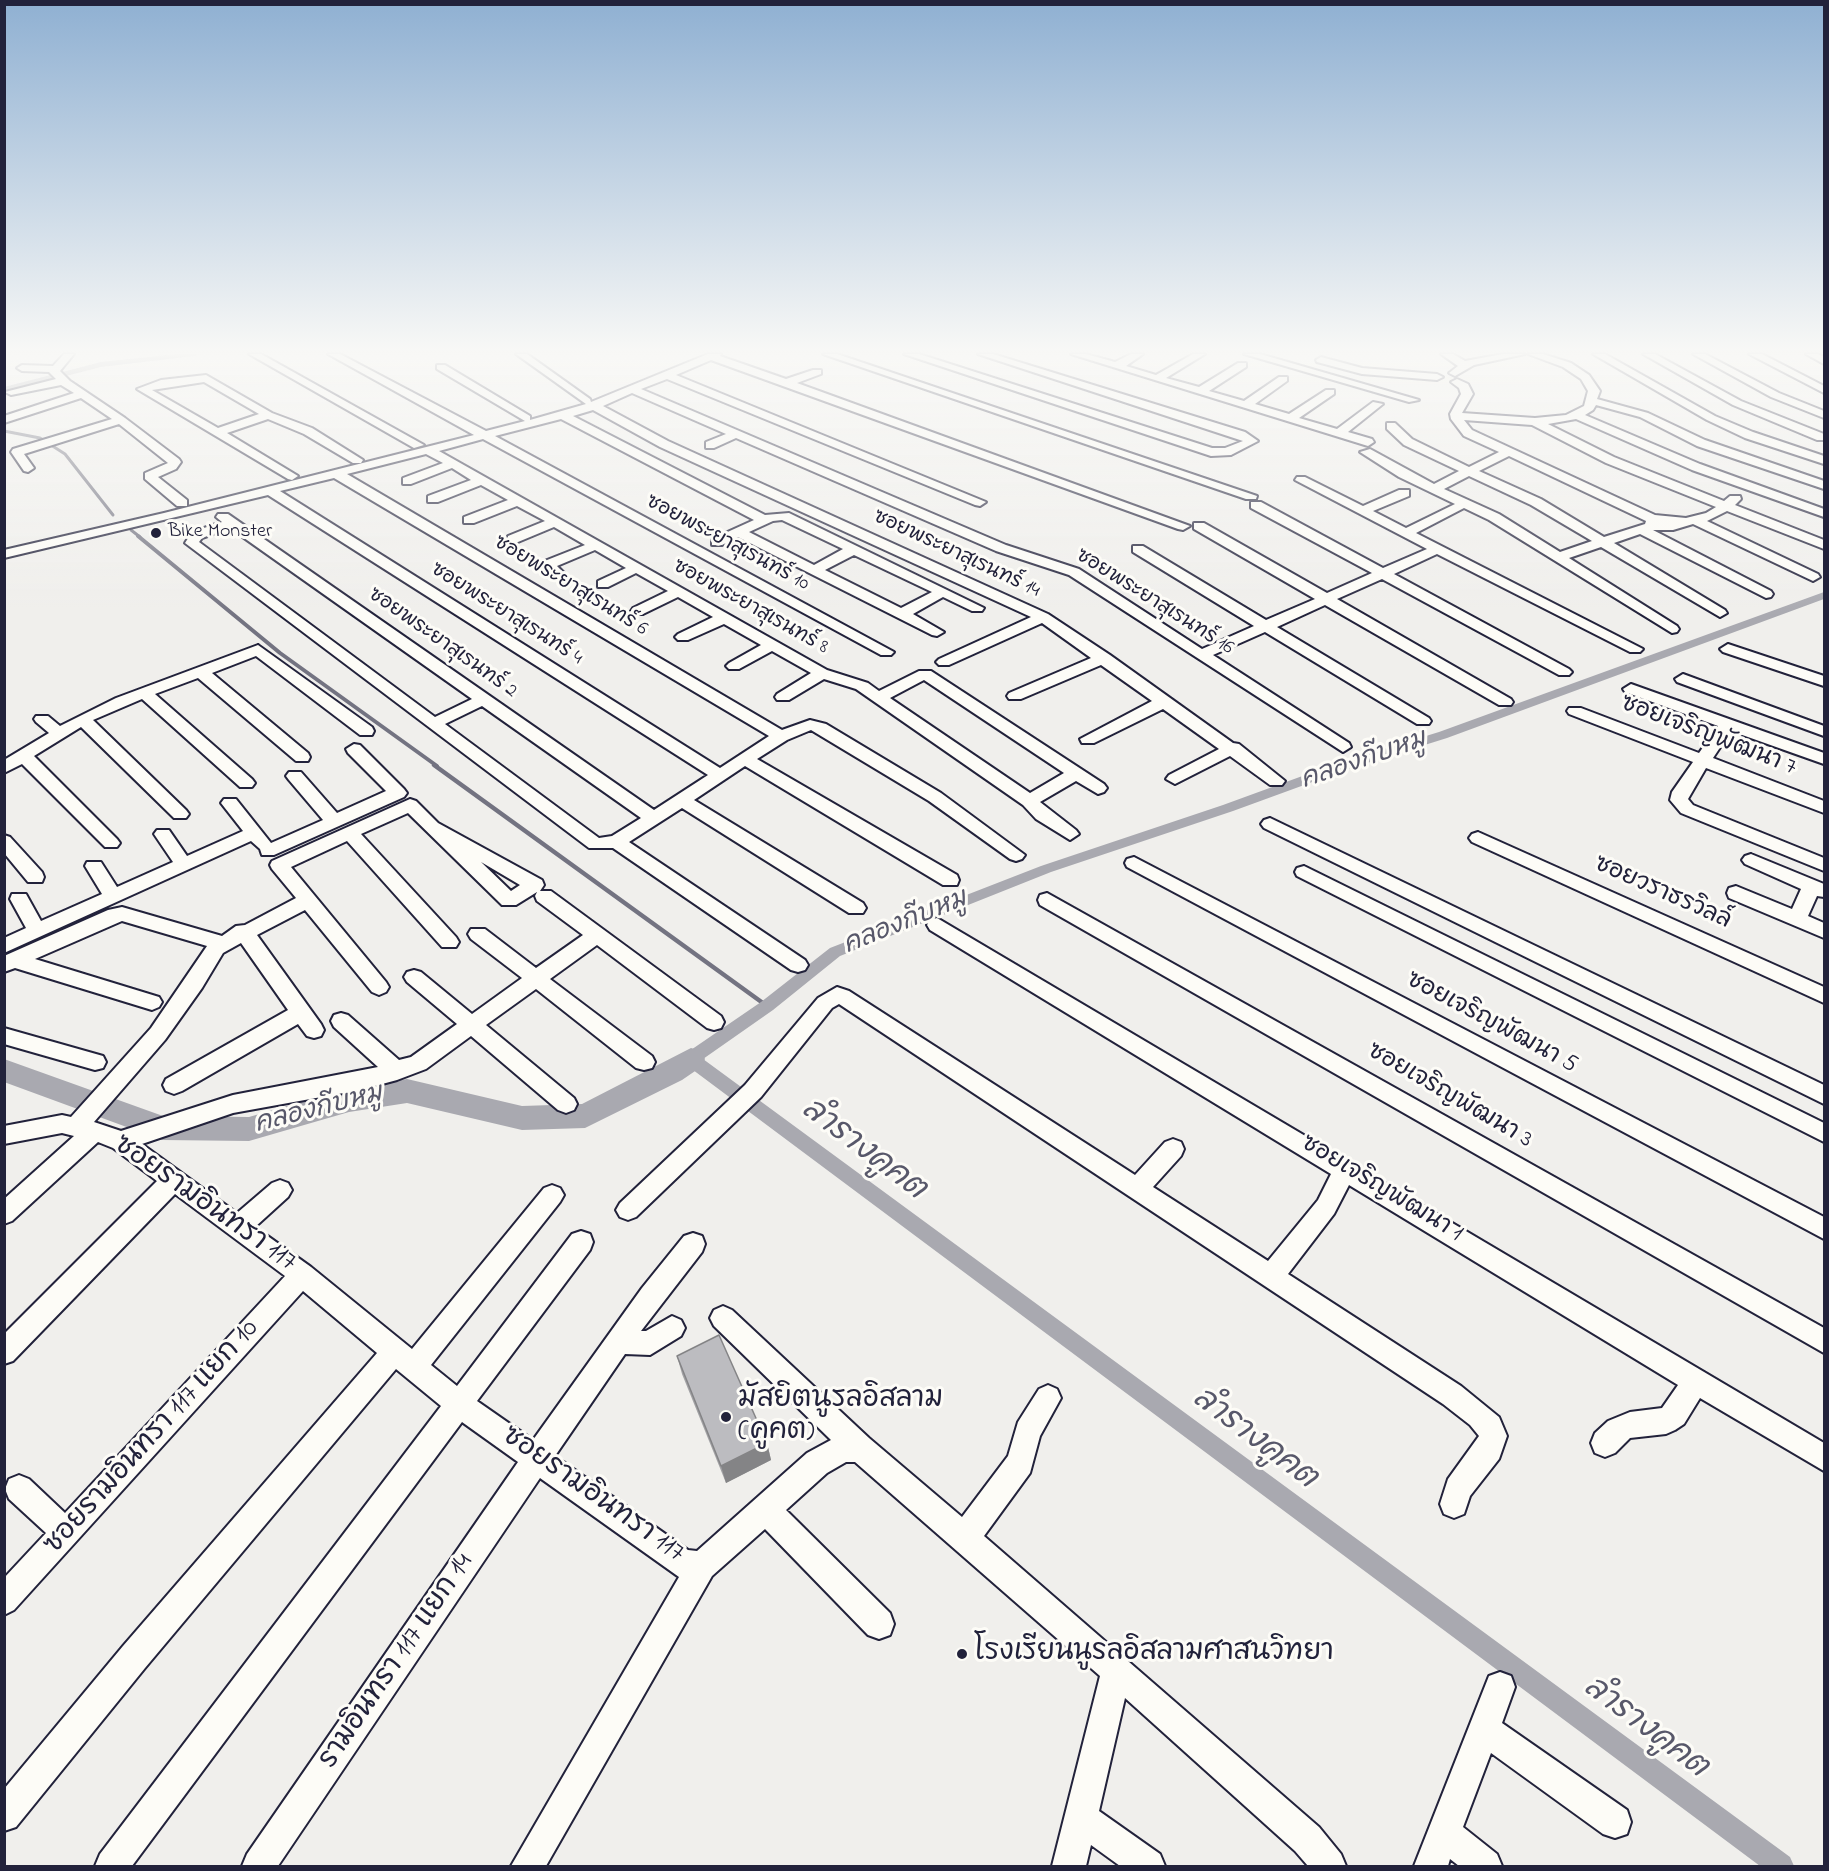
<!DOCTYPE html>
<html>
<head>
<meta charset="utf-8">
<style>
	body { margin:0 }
	#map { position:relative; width:1829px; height:1871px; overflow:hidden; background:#f0efec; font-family:"Indie Flower",sans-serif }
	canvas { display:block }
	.frame { position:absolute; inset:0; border:6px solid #22223b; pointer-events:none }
</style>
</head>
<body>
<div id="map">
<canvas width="1829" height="1871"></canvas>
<div class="frame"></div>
</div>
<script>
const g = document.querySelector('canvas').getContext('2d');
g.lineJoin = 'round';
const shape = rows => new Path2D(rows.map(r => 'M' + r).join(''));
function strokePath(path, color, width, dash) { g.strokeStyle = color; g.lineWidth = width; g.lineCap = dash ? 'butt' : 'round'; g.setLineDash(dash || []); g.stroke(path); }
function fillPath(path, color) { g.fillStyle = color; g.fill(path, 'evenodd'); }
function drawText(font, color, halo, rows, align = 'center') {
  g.font = font + ' "Indie Flower","Playpen Sans Thai",sans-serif'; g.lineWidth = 6; g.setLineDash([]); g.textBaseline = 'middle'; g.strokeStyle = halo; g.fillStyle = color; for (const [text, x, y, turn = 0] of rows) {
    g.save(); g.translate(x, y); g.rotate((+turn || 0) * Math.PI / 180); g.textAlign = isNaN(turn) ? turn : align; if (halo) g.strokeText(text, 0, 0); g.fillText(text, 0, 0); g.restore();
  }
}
const streamFar2 = shape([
	[4,431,40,438,65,454,113,515],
	[131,530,140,537]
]);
const streamFar1 = shape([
	[138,536,280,653,437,766]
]);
const stream = shape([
	[434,765,767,1006]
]);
const canal = shape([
	[176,354,198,354,194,356,101,367,4,392,4,387,101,362,176,354],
	[1824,592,1824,599,1447,738,1348,769,1233,811,1051,872,840,956,773,1010,703,1059,1790,1857,1794,1866,1760,1866,685,1064,683,1059,685,1054,761,1002,830,948,1041,866,1223,805,1338,763,1439,732,1824,592]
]);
const river = shape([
	[691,1048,701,1051,705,1059,701,1067,682,1080,585,1128,522,1130,407,1103,349,1112,249,1141,162,1140,4,1082,4,1059,163,1116,249,1117,349,1088,407,1079,522,1106,582,1104,691,1048]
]);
const minor = shape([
	[64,354,74,354,60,371,70,381,125,418,179,459,181,462,176,469,158,477,187,500,187,506,177,506,145,479,145,473,168,463,119,424,24,454,34,468,28,472,24,471,11,452,13,449,112,419,81,398,4,423,4,416,74,393,61,385,11,395,5,392,56,379,49,372,22,371,17,368,22,365,53,366,64,354],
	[249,354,261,354,424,445,414,448,249,354],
	[328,354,340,354,486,431,525,421,437,369,437,365,445,365,530,416,530,420,586,404,516,354,527,354,590,399,591,402,708,354,721,354,720,356,786,379,813,370,821,370,821,374,797,383,1190,526,1183,530,1178,529,711,360,676,375,986,502,980,506,975,505,667,379,641,389,1006,545,1079,569,1202,649,1254,626,1133,552,1133,546,1143,546,1266,620,1315,599,1194,529,1194,523,1204,523,1327,593,1372,573,1251,508,1251,502,1261,502,1383,568,1427,549,1295,480,1297,477,1305,477,1363,506,1399,490,1409,490,1409,496,1373,511,1406,528,1455,504,1399,477,1360,452,1370,449,1434,484,1459,471,1404,445,1387,429,1387,423,1395,423,1412,439,1469,467,1499,452,1464,436,1451,419,1450,414,1461,394,1459,388,1451,382,1457,379,1468,384,1473,394,1462,413,1535,418,1566,415,1584,406,1588,391,1581,379,1563,367,1528,354,1543,354,1571,363,1589,375,1600,391,1597,399,1648,413,1705,440,1824,481,1824,489,1697,446,1640,417,1596,405,1593,410,1585,415,1700,464,1824,509,1824,517,1692,470,1576,419,1548,424,1614,457,1724,501,1730,496,1740,496,1741,499,1735,505,1824,540,1824,549,1727,511,1707,521,1818,574,1820,577,1813,581,1693,524,1673,530,1653,530,1771,591,1773,594,1771,597,1766,598,1640,534,1614,543,1725,610,1727,613,1720,617,1601,547,1569,558,1677,626,1679,629,1677,632,1672,633,1489,520,1464,508,1416,533,1643,649,1640,652,1630,652,1437,554,1394,574,1569,669,1572,672,1569,675,1559,675,1382,579,1337,599,1511,699,1513,702,1511,705,1499,705,1325,605,1277,627,1429,718,1431,721,1429,724,1417,724,1265,632,1213,655,1349,743,1351,747,1343,752,1069,575,996,551,736,438,714,448,706,448,706,442,726,434,632,393,603,406,668,441,1048,614,1110,655,1233,743,1239,744,1285,781,1282,785,1270,785,1230,756,1175,784,1166,779,1169,775,1219,749,1163,709,1094,743,1082,743,1080,739,1152,701,1101,665,1021,699,1009,699,1007,696,1009,693,1091,658,1042,623,949,665,939,665,936,662,939,659,1031,617,660,447,593,410,573,416,765,515,789,513,984,608,982,611,972,611,943,597,913,614,944,632,937,636,932,635,738,537,722,545,712,545,712,539,754,520,561,419,495,436,894,652,891,655,881,655,483,439,439,451,827,670,868,683,879,691,919,671,931,671,1104,784,1107,788,1104,792,1098,794,1076,781,1040,802,1076,830,1079,834,1070,840,1036,819,1023,805,856,689,824,679,789,700,777,700,775,697,777,694,811,673,772,651,739,669,729,669,726,666,729,663,761,645,724,624,688,640,678,640,675,637,678,634,713,617,678,597,643,614,633,614,631,611,633,608,668,591,636,573,608,587,598,587,598,581,626,568,595,550,557,566,567,576,565,579,555,579,542,568,542,562,585,545,554,527,518,542,508,542,508,536,545,521,517,506,474,523,464,523,464,517,508,500,481,485,438,502,428,502,428,496,471,480,452,468,411,484,403,484,403,478,443,463,426,454,347,474,782,730,810,720,826,724,941,793,1025,855,1022,859,1016,861,1010,859,929,801,811,730,787,740,757,759,957,875,959,880,957,885,943,885,745,766,694,800,863,903,866,908,863,913,849,913,682,808,629,842,805,960,808,965,805,970,798,972,791,970,613,848,589,848,185,543,192,532,222,522,216,517,218,514,228,514,654,810,708,775,268,495,4,558,4,550,164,513,474,435,328,354],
	[1464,420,1532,425,1606,463,1716,507,1706,513,1686,518,1655,515,1472,430,1464,420],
	[1509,456,1646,521,1645,524,1604,537,1541,499,1479,471,1509,456],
	[1469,476,1531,505,1592,541,1560,552,1499,514,1444,489,1469,476],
	[334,478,769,736,720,768,280,491,334,478],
	[782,520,843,549,814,565,749,532,773,521,782,520],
	[230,528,472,699,435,717,199,542,202,538,230,528],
	[854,555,932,592,901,608,825,570,854,555],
	[924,680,1064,773,1030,793,890,698,924,680],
	[482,706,641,818,612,836,599,838,445,724,482,706],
	[823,354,837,354,1257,496,1256,499,1246,499,823,354],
	[904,354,919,354,1212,448,1225,448,1243,441,978,354,993,354,1245,432,1258,441,1231,455,1211,456,904,354],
	[1071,354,1086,354,1115,362,1131,354,1143,354,1126,366,1156,375,1193,354,1205,354,1166,378,1199,387,1238,363,1246,363,1246,367,1209,391,1244,401,1279,377,1287,377,1287,381,1255,404,1289,414,1326,390,1334,390,1334,394,1299,418,1337,429,1373,402,1383,404,1348,432,1372,439,1374,442,1368,446,1071,354],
	[1244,354,1260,354,1419,400,1409,402,1244,354],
	[1441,354,1453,354,1465,361,1503,354,1525,354,1474,365,1455,376,1449,373,1458,366,1441,354],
	[1593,354,1605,354,1715,416,1753,432,1824,456,1824,464,1745,438,1707,420,1593,354],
	[1643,354,1655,354,1741,401,1824,434,1824,440,1817,440,1733,405,1643,354],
	[1693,354,1705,354,1779,393,1824,411,1824,418,1771,397,1693,354],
	[1749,354,1762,354,1824,386,1824,393,1749,354],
	[1806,354,1818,354,1824,357,1824,364,1806,354],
	[1321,357,1362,368,1437,374,1443,377,1437,380,1362,374,1317,362,1316,360,1321,357],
	[206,375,272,413,312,428,363,460,361,463,353,463,304,434,268,419,227,433,298,476,292,480,288,479,137,389,161,380,206,375],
	[204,382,259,414,218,428,152,390,204,382],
	[1728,644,1824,676,1824,686,1723,652,1720,649,1728,644],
	[258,645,372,727,374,731,372,735,360,735,256,656,212,673,308,753,310,757,308,761,296,761,198,678,155,694,252,779,255,783,252,787,240,787,142,699,93,720,186,810,189,814,186,818,174,818,81,727,34,756,117,839,120,843,117,847,105,847,22,764,4,773,4,760,49,733,36,722,34,719,36,716,48,716,60,726,116,698,258,645],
	[1683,674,1824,726,1824,736,1677,682,1675,679,1683,674],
	[1631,684,1824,753,1824,764,1731,731,1713,758,1824,801,1824,813,1706,768,1688,799,1693,805,1824,858,1824,871,1681,813,1670,800,1672,792,1693,762,1569,714,1567,711,1569,708,1581,708,1699,753,1718,726,1625,692,1623,689,1631,684],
	[354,744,360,745,404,789,407,793,404,797,274,855,262,855,260,849,251,841,4,953,4,938,26,928,10,899,12,894,26,894,41,921,102,894,85,866,87,862,101,862,117,887,173,862,154,834,157,830,169,830,187,856,243,831,221,803,224,799,236,799,271,843,323,820,289,780,286,776,289,772,301,772,337,813,386,791,348,753,346,749,354,744],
	[410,799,416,801,438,823,542,880,544,885,540,891,551,891,721,1016,724,1022,721,1028,714,1030,707,1028,597,945,550,979,652,1056,655,1062,652,1068,644,1070,636,1068,536,989,486,1025,574,1098,577,1104,574,1110,566,1113,558,1110,471,1036,426,1069,397,1080,360,1090,233,1113,142,1144,237,1213,272,1183,280,1180,288,1183,292,1190,288,1197,255,1227,311,1267,412,1349,544,1188,552,1185,560,1188,564,1195,560,1202,431,1365,457,1386,572,1234,581,1231,590,1234,593,1242,590,1250,477,1401,533,1440,642,1288,684,1236,693,1233,702,1236,705,1244,702,1252,641,1331,646,1331,672,1316,681,1320,685,1328,681,1336,650,1355,625,1354,555,1456,688,1550,697,1551,807,1453,831,1440,714,1326,710,1318,714,1310,723,1306,732,1310,869,1438,962,1517,1008,1456,1018,1422,1039,1389,1048,1385,1057,1389,1061,1398,1040,1436,1030,1473,984,1536,1319,1827,1341,1854,1346,1866,1308,1866,1295,1851,1125,1698,1099,1811,1160,1854,1165,1866,1120,1866,1091,1845,1086,1866,1052,1866,1100,1676,855,1462,846,1462,827,1473,786,1510,890,1613,894,1624,890,1635,879,1639,868,1635,765,1529,712,1576,546,1866,511,1866,679,1577,540,1478,278,1866,242,1866,247,1854,518,1462,462,1422,132,1866,95,1866,100,1854,441,1406,396,1369,145,1668,16,1827,4,1831,4,1789,123,1646,377,1353,303,1291,14,1610,4,1615,4,1578,46,1533,9,1499,5,1489,9,1479,19,1475,29,1479,65,1513,285,1276,175,1194,13,1361,4,1364,4,1334,157,1181,113,1148,98,1142,12,1221,4,1224,4,1199,74,1136,62,1133,4,1144,4,1126,62,1115,71,1117,151,1028,207,946,122,921,35,959,159,997,162,1002,159,1007,152,1010,15,968,4,972,4,956,108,910,122,907,222,936,236,926,245,925,296,898,272,869,270,865,272,861,410,799],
	[408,813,502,905,516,905,537,892,535,896,537,901,583,935,536,968,485,929,471,929,468,934,471,939,522,978,472,1014,421,972,414,970,407,972,404,977,407,982,457,1024,411,1057,399,1060,348,1015,341,1013,334,1015,331,1021,334,1027,378,1067,233,1095,121,1131,94,1122,165,1040,202,988,223,953,241,943,288,1010,166,1079,163,1085,166,1091,174,1094,182,1091,298,1024,307,1036,314,1038,321,1036,324,1030,321,1024,257,935,305,910,372,992,379,995,386,992,389,987,386,982,291,867,347,841,442,947,456,947,459,942,456,937,361,834,408,813],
	[481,862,520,885,511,891,481,862],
	[1270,818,1824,1085,1824,1104,1264,828,1261,824,1264,820,1270,818],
	[1478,832,1824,987,1824,1003,1472,842,1469,838,1472,834,1478,832],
	[4,835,10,837,42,872,44,877,42,882,28,882,4,853,4,835],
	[1751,854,1824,884,1824,897,1817,896,1808,916,1824,923,1824,938,1729,898,1727,893,1729,888,1736,886,1792,909,1801,889,1745,864,1742,860,1745,856,1751,854],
	[1134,857,1824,1217,1824,1239,1127,867,1125,863,1127,859,1134,857],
	[1304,866,1824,1123,1824,1142,1297,876,1295,872,1297,868,1304,866],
	[1047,893,1824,1328,1824,1353,1040,905,1038,900,1040,895,1047,893],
	[937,918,1824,1443,1824,1471,1700,1398,1684,1424,1675,1430,1666,1434,1630,1438,1615,1453,1605,1457,1595,1453,1591,1443,1595,1433,1608,1421,1630,1412,1662,1408,1678,1385,1349,1185,1334,1214,1288,1274,1461,1386,1499,1417,1507,1436,1499,1459,1470,1496,1464,1514,1454,1518,1444,1514,1440,1504,1448,1479,1479,1436,1470,1425,1443,1404,839,1004,832,1008,761,1097,636,1217,628,1220,620,1217,616,1210,620,1203,745,1085,818,998,837,987,849,991,1135,1175,1165,1142,1173,1139,1181,1142,1184,1149,1181,1156,1153,1187,1268,1261,1318,1200,1331,1174,930,930,927,925,930,920,937,918],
	[4,1028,103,1056,106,1062,103,1068,95,1070,4,1044,4,1028],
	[1500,1672,1511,1676,1515,1687,1502,1723,1627,1810,1631,1822,1627,1834,1615,1838,1603,1834,1491,1753,1463,1827,1497,1854,1502,1866,1459,1866,1450,1859,1448,1866,1414,1866,1489,1676,1500,1672]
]);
const wall = shape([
	[677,1356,767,1443,771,1460,726,1483,682,1374]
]);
const shadedWall = shape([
	[767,1443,771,1460,726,1483,721,1466]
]);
const building = shape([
	[719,1335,767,1443,721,1466,677,1356,719,1335]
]);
const markers = [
	[156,533,6,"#22223b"],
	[726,1417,6,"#22223b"],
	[962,1654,6,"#22223b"]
];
const farPoinames = [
	["Bike Monster",168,533]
];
const farStreetnames = [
	["ซอยพระยาสุเรนทร์ 10",727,544,28],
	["ซอยพระยาสุเรนทร์ 14",956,555,25],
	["ซอยพระยาสุเรนทร์ 6",570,587,31],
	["ซอยพระยาสุเรนทร์ 16",1154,603,32],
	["ซอยพระยาสุเรนทร์ 8",750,608,29],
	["ซอยพระยาสุเรนทร์ 4",506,615,32],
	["ซอยพระยาสุเรนทร์ 2",442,644,35]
];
const streetNames = [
	["ซอยเจริญพัฒนา 7",1708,737,21],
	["ซอยวราธรวิลล์",1662,894,24],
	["ซอยเจริญพัฒนา 5",1491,1024,28],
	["ซอยเจริญพัฒนา 3",1449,1097,30],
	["ซอยเจริญพัฒนา 1",1381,1190,31]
];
const waterNames = [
	["คลองกีบหมู",1364,762,-19],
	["คลองกีบหมู",906,924,-22],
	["คลองกีบหมู",319,1111,-14]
];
const nearStreetnames = [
	["ซอยรามอินทรา 117",204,1205,35],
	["ซอยรามอินทรา 117 แยก 10",153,1438,-48],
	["ซอยรามอินทรา 117",592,1496,35],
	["รามอินทรา 117 แยก 14",398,1662,-56]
];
const nearPoinames = [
	["มัสยิตนูรลอิสลาม",738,1401],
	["(คูคต)",738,1433],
	["โรงเรียนนูรลอิสลามศาสนวิทยา",974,1654]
];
const nearWaternames = [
	["ลำรางคูคต",862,1151,37],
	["ลำรางคูคต",1253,1440,37],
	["ลำรางคูคต",1644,1729,37]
];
strokePath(streamFar2, '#737381', 3);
strokePath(streamFar1, '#737381', 4);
strokePath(stream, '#737381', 4.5);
fillPath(canal, '#a9a9b0');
fillPath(river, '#a9a9b0');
strokePath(minor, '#22223b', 4);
fillPath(minor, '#fdfcf7');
fillPath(wall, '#a2a2a5');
fillPath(shadedWall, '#848486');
fillPath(building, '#bcbcc0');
strokePath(building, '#848486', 1.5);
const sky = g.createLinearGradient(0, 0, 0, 616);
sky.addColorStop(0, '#8fb0d2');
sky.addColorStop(0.57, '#f8f8f6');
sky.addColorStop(1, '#f8f8f600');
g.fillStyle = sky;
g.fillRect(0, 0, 1829, 616);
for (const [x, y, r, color] of markers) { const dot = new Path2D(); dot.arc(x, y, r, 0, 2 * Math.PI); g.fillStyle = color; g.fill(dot); strokePath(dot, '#fdfcf7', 2); }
drawText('20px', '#22223b', '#fdfcf7', farPoinames, 'left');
drawText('20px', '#22223b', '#fdfcf7', farStreetnames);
drawText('24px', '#22223b', '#fdfcf7', streetNames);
drawText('italic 26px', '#58586a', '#fdfcf7', waterNames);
drawText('28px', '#22223b', '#fdfcf7', nearStreetnames);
drawText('28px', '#22223b', '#fdfcf7', nearPoinames, 'left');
drawText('italic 32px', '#58586a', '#fdfcf7', nearWaternames);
</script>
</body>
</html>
